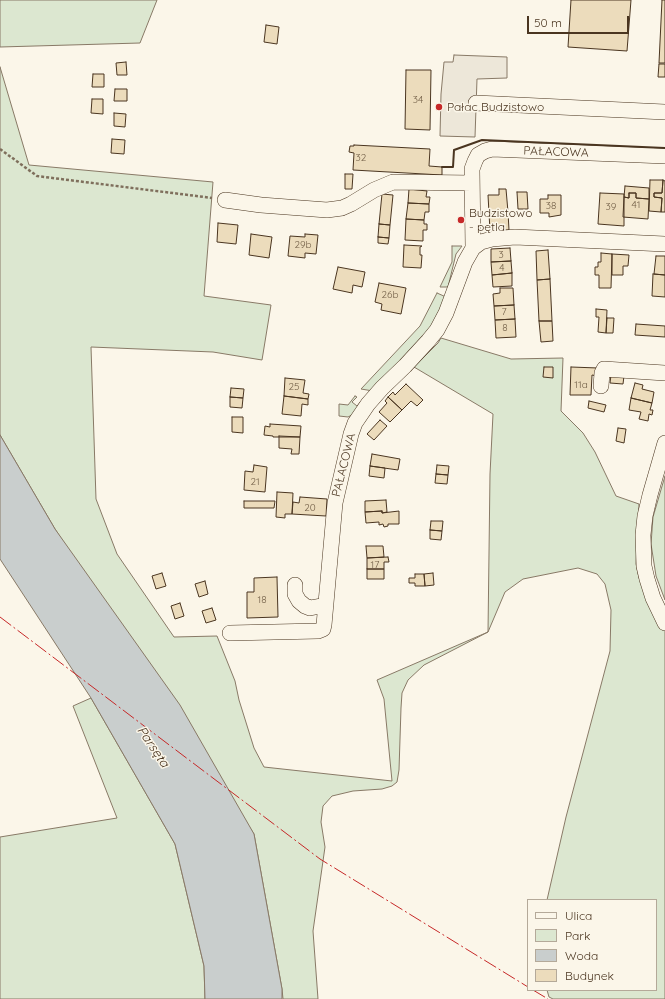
<!DOCTYPE html>
<html>
<head>
<meta charset="utf-8">
<style>
	body { margin:0 }
	#map { position:relative; width:665px; height:999px; overflow:hidden; background:#fbf6e9; font-family:Quicksand,sans-serif }
	canvas { display:block }
	.legend { position:absolute; left:527px; top:899px; width:130px; height:92px; box-sizing:border-box; background:#fbf6e9; border:1px solid #b4a999; margin:0; padding:5px 7px; list-style:none; font-size:12px; color:#4a3520 }
	.legend li { display:flex; align-items:center; gap:8px; height:20px }
	.legend b { width:20px; border:1px solid #b4a999 }
	.scale { position:absolute; left:527px; top:16px; width:102px; height:18px; box-sizing:border-box; border:2px solid #4a3520; border-top:0; padding-left:5px; font-size:12px; line-height:14px; white-space:nowrap; color:#4a3520; -webkit-text-stroke:3px #fbf6e9; paint-order:stroke }
</style>
</head>
<body>
<div id="map">
<canvas width="665" height="999"></canvas>
<ul class="legend">
<li><b style="height:5px;background:#fbf6e9"></b>Ulica</li>
<li><b style="height:11px;background:#dce7d0"></b>Park</li>
<li><b style="height:11px;background:#c9cecd"></b>Woda</li>
<li><b style="height:11px;background:#ecdcbc"></b>Budynek</li>
</ul>
<div class="scale">50 m</div>
</div>
<script>
const g = document.querySelector('canvas').getContext('2d');
g.lineJoin = 'round';
function fillPath(path, color) { g.fillStyle = color; g.fill(path, 'evenodd'); }
const shape = rows => new Path2D(rows.map(r => 'M' + r).join(''));
function strokePath(path, color, width, dash) { g.strokeStyle = color; g.lineWidth = width; g.lineCap = dash ? 'butt' : 'round'; g.setLineDash(dash || []); g.stroke(path); }
function drawText(font, color, halo, rows, align = 'center') {
  g.font = font + ' Quicksand,sans-serif'; g.lineWidth = 3; g.setLineDash([]); g.textBaseline = 'middle'; g.strokeStyle = halo; g.fillStyle = color; for (const [text, x, y, turn = 0] of rows) {
    g.save(); g.translate(x, y); g.rotate((+turn || 0) * Math.PI / 180); g.textAlign = isNaN(turn) ? turn : align; if (halo) g.strokeText(text, 0, 0); g.fillText(text, 0, 0); g.restore();
  }
}
const green = shape([
	[0,0,157,0,140,43,0,47,0,0],
	[0,67,29,165,213,182,204,296,271,305,262,360,213,352,91,347,96,499,117,554,174,637,217,636,235,681,239,700,254,748,264,767,392,781,384,699,377,680,488,632,490,474,493,414,414,367,438,343,441,338,511,359,563,358,561,411,583,433,595,452,616,496,639,504,636,564,639,578,655,613,665,628,665,999,553,999,549,997,547,990,656,990,656,900,547,900,566,817,610,651,611,610,605,584,597,574,578,568,523,579,505,592,488,632,424,665,408,680,402,693,401,708,399,770,397,782,392,786,382,789,353,791,332,796,323,806,321,822,325,847,313,931,318,999,283,999,282,989,254,834,55,529,0,435,0,67],
	[452,246,462,246,456,254,448,287,440,287,452,262,452,246],
	[437,293,446,297,431,327,373,391,361,389,420,326,437,293],
	[355,396,357,397,352,402,357,406,362,400,356,413,348,417,339,416,339,404,348,405,355,396],
	[665,476,665,600,656,576,651,544,653,517,665,476],
	[91,698,175,844,204,966,205,999,0,999,0,837,117,818,73,706,91,698]
]);
const parking = shape([
	[454,55,507,57,507,78,477,79,475,137,440,136,441,94,444,62,453,62,454,55]
]);
const water = shape([
	[0,435,55,529,180,705,254,834,282,989,282,999,205,999,204,966,175,844,91,698,0,559,0,435]
]);
const building = shape([
	[571,0,631,0,627,51,568,47,571,0],
	[662,0,665,0,665,63,659,63,662,0],
	[266,25,279,27,277,44,264,42,266,25],
	[126,62,127,75,117,75,116,63,126,62],
	[659,64,665,64,665,77,658,77,659,64],
	[406,70,431,70,430,130,405,129,406,70],
	[93,74,104,74,104,87,92,87,93,74],
	[115,89,127,89,127,101,114,101,115,89],
	[92,99,103,99,103,114,91,113,92,99],
	[114,113,126,114,125,127,114,126,114,113],
	[112,139,125,140,124,154,111,153,112,139],
	[354,145,430,149,429,166,442,167,442,175,353,170,354,153,349,152,350,146,354,146,354,145],
	[345,174,353,174,352,189,345,189,345,174],
	[650,180,663,180,662,193,654,193,654,197,662,198,661,212,649,211,650,180],
	[663,180,665,181,665,212,661,212,662,198,654,197,654,193,662,193,663,180],
	[625,186,649,188,649,199,636,198,636,193,629,193,629,198,624,197,625,186],
	[409,189,427,191,426,197,430,197,429,204,408,203,409,189],
	[499,189,506,189,508,212,489,213,488,195,499,195,499,189],
	[517,192,527,192,528,209,518,209,517,192],
	[600,193,624,194,624,226,598,224,600,193],
	[629,193,636,193,636,198,649,199,648,219,623,217,624,197,629,198,629,193],
	[382,194,393,195,390,225,379,224,382,194],
	[548,195,561,195,561,215,549,217,549,213,540,213,540,199,548,199,548,195],
	[408,203,429,204,429,212,425,212,424,220,406,219,408,203],
	[508,212,509,230,490,231,489,213,508,212],
	[406,219,424,220,424,224,427,224,427,230,423,230,423,241,405,240,406,219],
	[218,223,238,225,236,244,217,242,218,223],
	[379,224,390,225,389,238,378,237,379,224],
	[251,234,272,237,269,258,249,255,251,234],
	[305,234,318,235,316,254,305,253,305,258,288,256,290,236,305,237,305,234],
	[378,237,389,238,388,244,378,243,378,237],
	[404,245,422,246,420,247,420,255,422,255,421,268,403,267,404,245],
	[510,248,511,261,491,262,491,249,510,248],
	[548,250,550,279,537,280,536,251,548,250],
	[601,253,612,254,611,288,599,288,599,275,595,275,595,267,598,267,598,262,601,262,601,253],
	[612,254,629,255,628,266,623,266,623,275,612,275,612,254],
	[656,256,665,256,665,275,654,274,656,256],
	[511,261,512,273,492,275,491,262,511,261],
	[338,267,365,272,362,287,353,285,352,293,333,289,338,267],
	[512,273,512,286,493,287,492,275,512,273],
	[653,274,665,275,665,297,652,296,653,274],
	[550,279,552,321,539,321,537,280,550,279],
	[379,283,406,288,401,314,381,310,382,304,375,302,379,283],
	[500,288,513,288,514,305,494,306,493,294,500,293,500,288],
	[514,305,515,319,495,320,494,306,514,305],
	[596,309,607,310,606,333,598,332,599,317,596,317,596,309],
	[607,318,614,318,613,333,606,333,607,318],
	[515,319,516,337,496,338,495,320,515,319],
	[539,321,552,321,553,341,541,342,539,321],
	[636,324,665,326,665,337,635,335,636,324],
	[544,367,553,367,553,378,543,377,544,367],
	[571,367,598,368,597,376,592,375,591,395,570,395,571,367],
	[611,375,624,376,623,384,610,383,611,375],
	[285,378,305,380,303,393,309,394,308,399,284,396,285,378],
	[635,383,643,385,642,389,654,392,652,403,631,398,635,383],
	[406,384,423,400,417,406,411,401,402,410,388,397,393,392,395,395,406,384],
	[231,388,244,389,243,398,230,397,231,388],
	[284,396,308,399,308,405,302,404,301,416,282,414,284,396],
	[230,397,243,398,242,408,230,407,230,397],
	[388,397,402,410,390,422,379,412,387,403,385,401,388,397],
	[631,398,652,403,650,410,653,410,652,415,649,414,648,421,639,419,641,412,629,410,631,398],
	[589,401,606,405,604,412,588,408,589,401],
	[232,417,243,417,243,433,232,432,232,417],
	[380,420,387,426,374,440,367,434,380,420],
	[270,424,301,426,300,437,273,437,273,436,264,435,265,426,270,427,270,424],
	[618,428,626,429,624,443,616,441,618,428],
	[279,436,300,437,299,454,291,454,292,449,279,448,279,436],
	[372,454,400,459,398,470,370,466,372,454],
	[254,465,267,467,265,492,244,490,245,471,253,472,254,465],
	[437,465,449,466,448,475,436,474,437,465],
	[370,466,385,468,384,478,369,476,370,466],
	[436,474,448,475,447,484,435,483,436,474],
	[277,492,293,493,292,514,285,514,285,518,276,517,277,492],
	[300,497,327,499,326,516,292,514,293,502,299,503,300,497],
	[386,500,387,512,382,513,382,511,365,512,365,501,386,500],
	[244,501,275,501,274,508,244,508,244,501],
	[382,511,382,513,399,511,399,524,388,524,388,526,384,527,383,524,379,525,379,522,366,523,365,512,382,511],
	[431,521,443,521,442,531,430,530,431,521],
	[430,530,442,531,441,540,430,539,430,530],
	[366,546,383,546,384,557,367,558,366,546],
	[388,557,389,562,384,562,384,569,367,569,367,558,388,557],
	[367,569,384,569,384,579,367,579,367,569],
	[162,573,166,586,156,589,152,576,162,573],
	[433,573,434,585,425,586,424,574,433,573],
	[415,574,424,574,425,586,415,586,415,583,409,583,409,578,415,578,415,574],
	[277,577,278,617,247,618,247,592,254,592,254,578,277,577],
	[205,581,208,594,199,597,195,584,205,581],
	[180,603,184,616,175,619,171,606,180,603],
	[212,608,216,620,206,623,202,611,212,608]
]);
const path = shape([
	[0,149,37,176,212,198]
]);
const minor = shape([
	[476,103,665,112],
	[225,200,261,205,327,210,342,208,351,204,374,190,393,182,472,183],
	[473,248,472,169,475,161,478,155,485,151,492,149,665,156],
	[601,386,602,373,604,369,665,373],
	[665,443,650,495,645,516,643,535,644,566,647,579,653,598,665,623],
	[295,585,295,594,299,601,305,606,310,608,326,605],
	[230,633,318,631,323,629,324,625,335,503,351,434,355,423,368,404,382,388,405,366,428,341,437,330,446,313,465,262,473,248,481,242,492,239,515,237,665,244]
]);
const wall = shape([
	[442,167,453,167,454,150,482,140,665,148]
]);
const power = shape([
	[0,617,320,859,528,987],
	[533,990,548,999]
]);
const markers = [
	[439,107,4,"#c62828"],
	[461,220,4,"#c62828"]
];
const numberNames = [
	["34",418,100],
	["32",361,158],
	["41",636,205],
	["38",551,206],
	["39",611,207],
	["29b",303,245],
	["3",501,255],
	["4",502,268],
	["26b",390,295],
	["7",504,312],
	["8",505,328],
	["11a",581,385],
	["25",294,387],
	["21",255,482],
	["20",310,508],
	["17",375,565],
	["18",262,600]
];
const poiNames = [
	["Pałac Budzistowo",447,107],
	["Budzistowo",469,213],
	["- pętla",469,227]
];
const streetNames = [
	["PAŁACOWA",556,152,2],
	["PAŁACOWA",344,465,-76]
];
const waterNames = [
	["Parsęta",153,747,56]
];
fillPath(green, '#dce7d0');
strokePath(green, '#887966', 1);
fillPath(parking, '#ede7d9');
strokePath(parking, '#887966', 1);
fillPath(water, '#c9cecd');
strokePath(water, '#887966', 1);
fillPath(building, '#ecdcbc');
strokePath(building, '#4a3520', 1);
strokePath(minor, '#4a3520', 16);
strokePath(path, '#7f6f5c', 2.5, [3, 2]);
strokePath(minor, '#fbf6e9', 15);
strokePath(wall, '#4a3520', 2);
strokePath(power, '#c62828', 1, [14, 3, 2, 3]);
for (const [x, y, r, color] of markers) { const dot = new Path2D(); dot.arc(x, y, r, 0, 2 * Math.PI); g.fillStyle = color; g.fill(dot); strokePath(dot, '#fbf6e9', 1.5); }
drawText('10px', '#725f47', null, numberNames);
drawText('12px', '#4a3520', '#fbf6e9', poiNames, 'left');
drawText('12px', '#4a3520', '#fbf6e9', streetNames);
drawText('italic 13px', '#4a3520', '#fbf6e9', waterNames);
</script>
</body>
</html>
